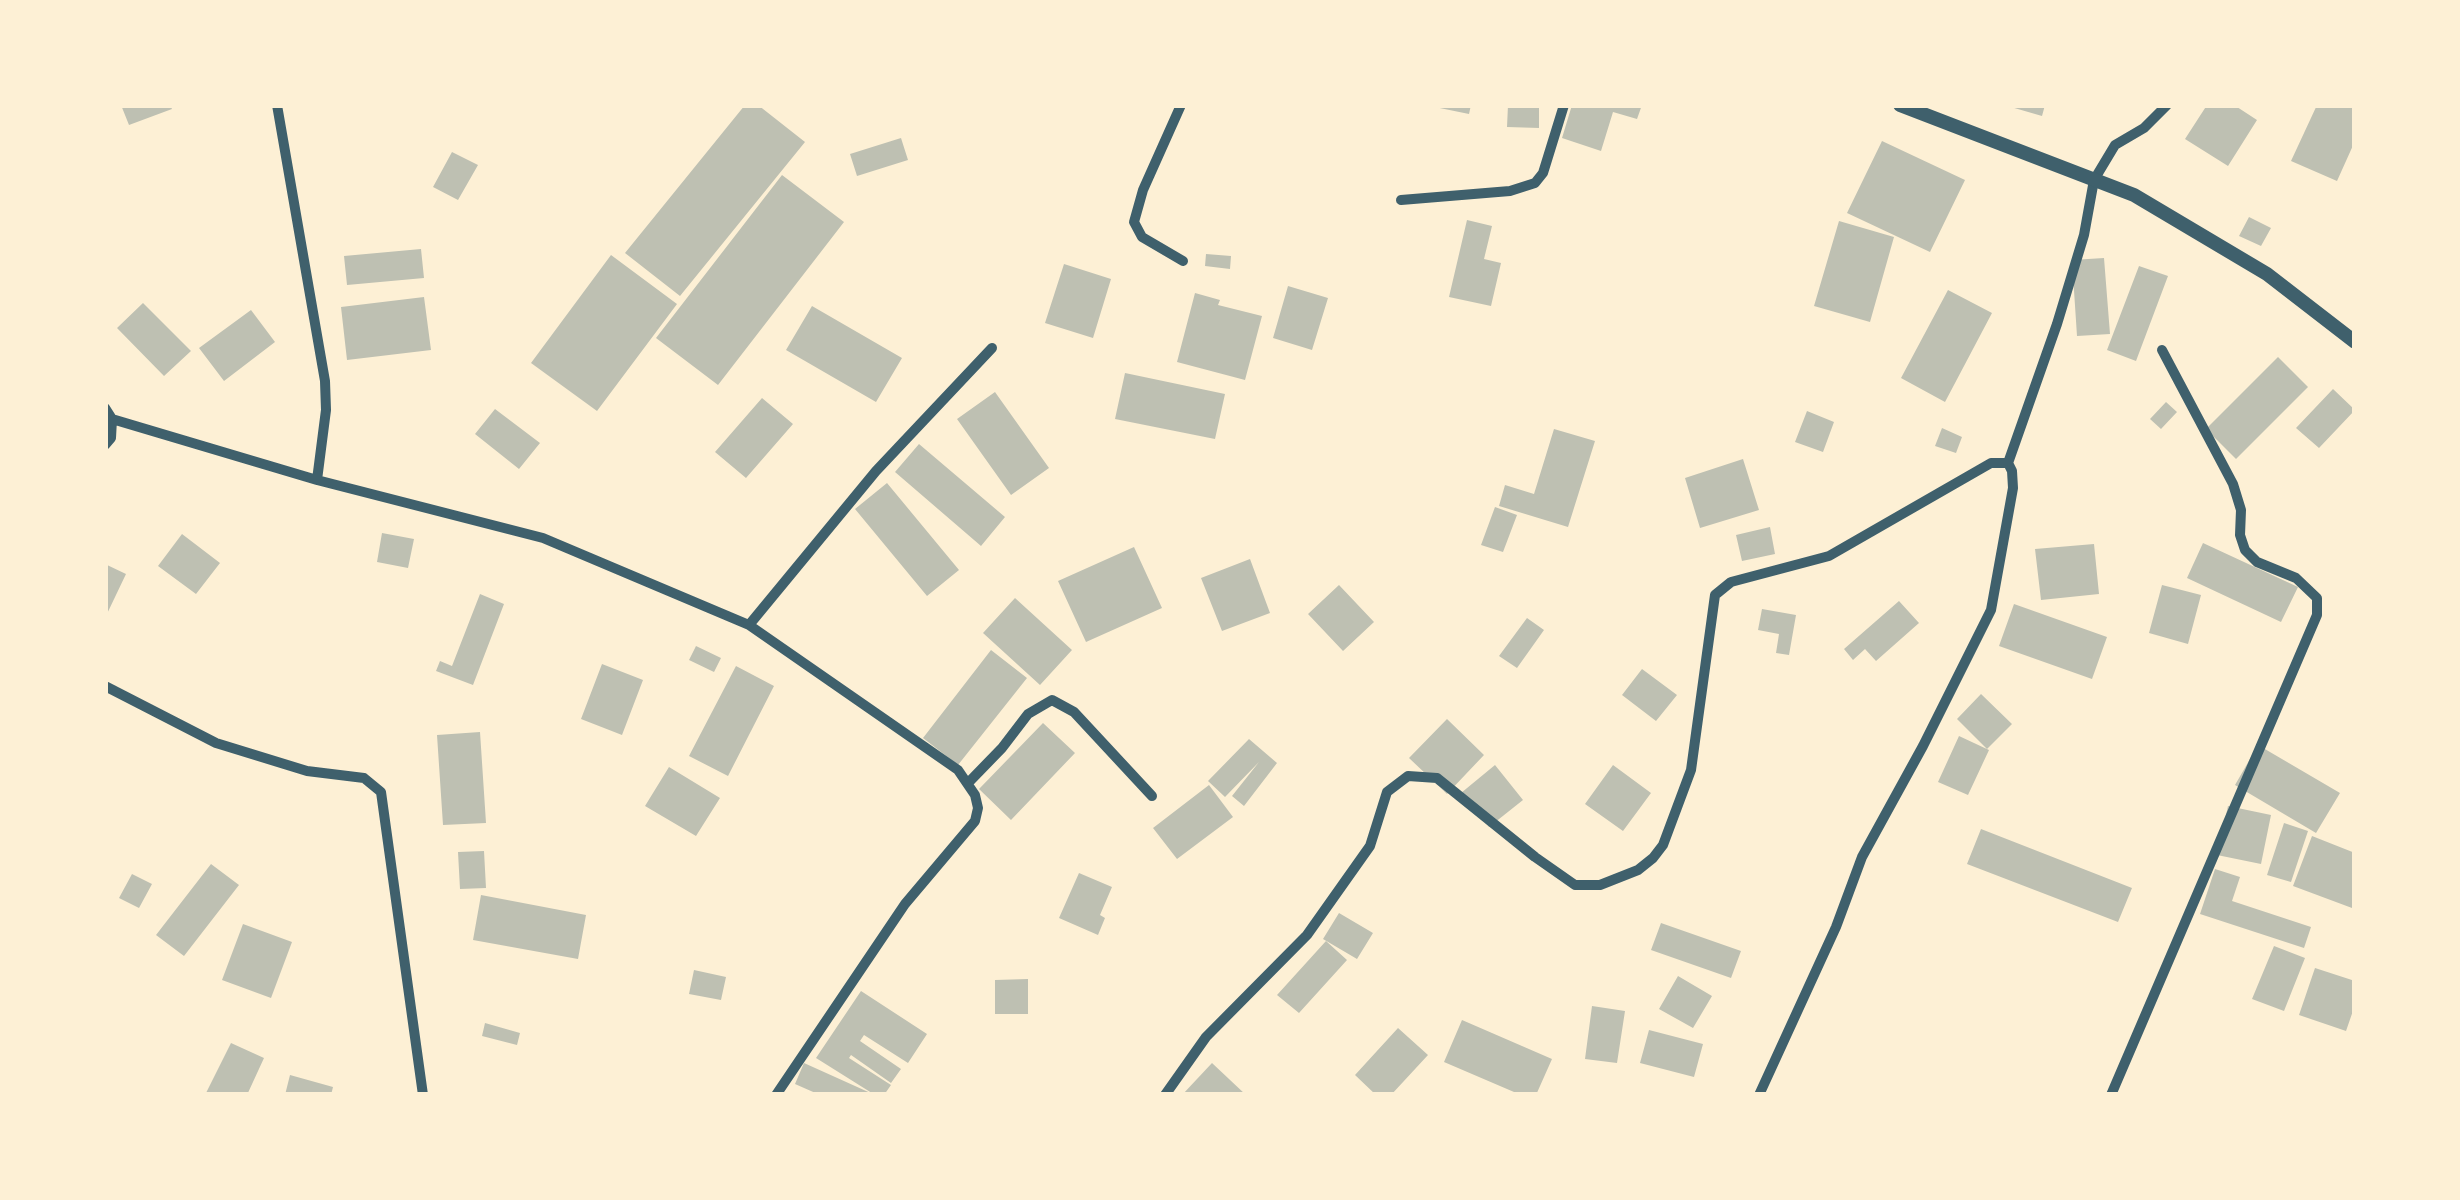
<!DOCTYPE html>
<html>
<head>
<meta charset="utf-8">
<style>
	body { margin:0 }
	#map { position:relative; width:2460px; height:1200px; overflow:hidden; background:#fdf0d5; font-family:Merriweather,serif }
	canvas { display:block }
	.frame { position:absolute; inset:0; border:108px solid #fdf0d5; pointer-events:none }
</style>
</head>
<body>
<div id="map">
<canvas width="2460" height="1200"></canvas>
<div class="frame"></div>
</div>
<script>
const g = document.querySelector('canvas').getContext('2d');
g.lineJoin = 'round';
function fillPath(path, color) { g.fillStyle = color; g.fill(path, 'evenodd'); }
const shape = rows => new Path2D(rows.map(r => 'M' + r).join(''));
function strokePath(path, color, width, dash) { g.strokeStyle = color; g.lineWidth = width; g.lineCap = dash ? 'butt' : 'round'; g.setLineDash(dash || []); g.stroke(path); }
const building = shape([
	[121,105,170,105,172,109,129,125],
	[745,105,758,105,805,142,680,296,625,253],
	[1425,105,1471,105,1469,114],
	[1508,105,1539,105,1539,128,1507,127],
	[1572,105,1642,105,1637,119,1613,112,1601,151,1562,138],
	[2004,105,2045,105,2042,116],
	[2207,105,2234,105,2257,120,2228,166,2185,139],
	[2317,105,2355,105,2355,141,2337,181,2291,161],
	[901,138,908,160,857,176,850,154],
	[1882,141,1965,180,1930,252,1847,213],
	[452,152,478,165,458,200,433,187],
	[782,175,844,222,718,385,656,338],
	[2249,217,2271,228,2261,246,2239,236],
	[1467,220,1492,226,1484,259,1501,263,1491,306,1449,297],
	[1839,221,1894,237,1870,322,1814,306],
	[421,249,424,278,347,285,344,256],
	[1206,254,1231,256,1230,269,1205,266],
	[611,255,677,304,597,411,531,363],
	[2104,258,2110,334,2077,336,2072,260],
	[1064,264,1111,279,1093,338,1045,323],
	[2139,266,2168,276,2136,361,2107,350],
	[1288,286,1328,298,1312,350,1273,338],
	[1948,290,1992,313,1945,402,1901,378],
	[1195,293,1220,300,1218,305,1262,316,1245,380,1177,362],
	[424,297,431,350,347,360,341,307],
	[143,303,191,351,164,376,117,328],
	[812,306,902,358,876,402,786,350],
	[251,310,275,342,224,381,199,348],
	[2278,357,2308,387,2236,459,2206,429],
	[1125,373,1225,394,1215,439,1115,419],
	[2333,389,2355,410,2319,448,2296,428],
	[995,392,1049,468,1011,495,957,419],
	[762,398,793,424,746,478,715,452],
	[2166,402,2177,412,2161,429,2150,419],
	[495,409,540,443,519,469,475,434],
	[1807,411,1834,422,1823,452,1795,442],
	[1942,428,1962,437,1956,453,1935,446],
	[1554,429,1595,441,1568,527,1499,506,1505,485,1534,494],
	[919,444,1005,517,981,546,895,472],
	[1743,459,1759,510,1700,528,1685,478],
	[887,483,959,570,927,596,855,509],
	[1495,507,1517,515,1503,552,1481,545],
	[1770,527,1775,554,1742,561,1736,535],
	[382,533,414,539,408,568,377,562],
	[182,534,220,563,196,594,158,566],
	[2203,543,2298,587,2281,622,2187,578],
	[2094,544,2099,594,2041,600,2035,549],
	[1134,547,1162,608,1086,642,1058,581],
	[1250,559,1270,613,1222,631,1201,578],
	[105,564,126,574,105,618],
	[1339,585,1374,622,1343,651,1308,614],
	[2162,585,2201,595,2188,644,2149,633],
	[480,594,504,604,473,685,436,671,440,661,452,666],
	[1015,598,1072,650,1040,685,983,633],
	[1899,601,1919,623,1876,661,1865,649,1853,660,1844,649],
	[2014,604,2107,637,2092,679,1999,646],
	[1762,609,1796,615,1789,655,1776,653,1779,634,1758,630],
	[1527,618,1544,630,1517,668,1499,656],
	[696,646,721,658,714,672,689,660],
	[991,650,1027,678,958,765,923,738],
	[602,664,643,680,622,735,581,719],
	[736,666,774,686,728,776,689,756],
	[1642,669,1677,695,1656,721,1622,695],
	[1981,694,2012,724,1987,749,1957,719],
	[1447,719,1484,755,1447,794,1409,758],
	[1043,723,1075,753,1011,820,979,789],
	[480,732,486,823,443,825,437,735],
	[1959,736,1989,750,1968,795,1938,782],
	[1249,739,1277,763,1244,806,1232,796,1259,762,1225,797,1208,781],
	[2258,745,2340,793,2316,833,2235,785],
	[1495,765,1523,800,1489,827,1461,793],
	[1613,765,1651,793,1623,831,1585,804],
	[669,767,720,798,696,836,645,806],
	[1209,785,1233,817,1177,859,1153,828],
	[2228,806,2271,815,2261,864,2217,855],
	[2284,823,2308,831,2291,882,2267,875],
	[1981,829,2132,888,2118,922,1967,864],
	[2312,836,2355,853,2352,908,2293,886],
	[484,851,486,888,460,889,458,852],
	[211,864,239,885,184,956,156,935],
	[2215,869,2240,877,2232,901,2311,927,2304,948,2200,914],
	[1079,873,1112,887,1100,915,1105,918,1098,935,1059,918],
	[132,874,152,884,139,908,119,898],
	[481,895,586,915,578,959,473,940],
	[1339,913,1373,933,1357,959,1323,939],
	[1661,923,1741,951,1731,978,1651,950],
	[243,924,292,942,271,998,222,980],
	[1326,941,1347,960,1299,1013,1277,995],
	[2274,946,2305,958,2284,1011,2252,999],
	[2315,968,2355,981,2355,1005,2346,1031,2299,1015],
	[694,970,726,977,721,1000,689,994],
	[1678,976,1712,996,1693,1028,1659,1009],
	[1028,979,1028,1014,995,1014,995,980],
	[861,991,927,1034,908,1063,864,1035,860,1041,901,1069,891,1083,851,1055,849,1058,891,1085,884,1095,875,1095,816,1058],
	[1592,1006,1625,1011,1617,1063,1585,1059],
	[1462,1020,1552,1059,1536,1095,1521,1095,1444,1062],
	[485,1023,520,1033,517,1045,482,1036],
	[1398,1028,1428,1055,1391,1095,1376,1095,1355,1075],
	[1649,1030,1703,1044,1694,1077,1640,1063],
	[231,1043,264,1058,247,1095,205,1095],
	[804,1063,875,1095,820,1095,795,1084],
	[1212,1063,1246,1095,1182,1095],
	[290,1075,333,1087,331,1095,285,1095]
]);
const minor = shape([
	[277,105,325,381,326,410,317,480],
	[1181,105,1143,190,1134,222,1142,237,1183,261],
	[1401,200,1510,191,1535,183,1543,173,1564,105],
	[105,408,112,419,111,438,105,445],
	[112,419,317,480,543,538,749,625,958,770,975,795,978,808,975,821,905,904,776,1095],
	[2008,463,2057,324,2084,235,2094,180,2115,145,2144,128,2167,105],
	[749,625,876,471,992,348],
	[105,686,216,743,307,771,364,778,381,792,423,1095],
	[969,782,1002,748,1028,714,1052,700,1074,712,1152,796],
	[1165,1095,1206,1037,1307,935,1370,846,1387,792,1408,776,1437,778,1535,857,1575,885,1600,885,1638,870,1653,858,1663,845,1691,770,1715,595,1731,582,1829,556,1991,463,2008,463,2012,471,2013,488,1991,610,1923,746,1862,857,1836,927,1759,1095],
	[2111,1095,2317,615,2317,598,2296,578,2257,562,2245,550,2240,535,2241,510,2233,484,2162,350]
]);
const tertiary = shape([
	[1900,105,2134,195,2267,274,2355,342]
]);
fillPath(building, '#bec0b2');
strokePath(minor, '#3f606c', 10);
strokePath(tertiary, '#3f606c', 14);
</script>
</body>
</html>
